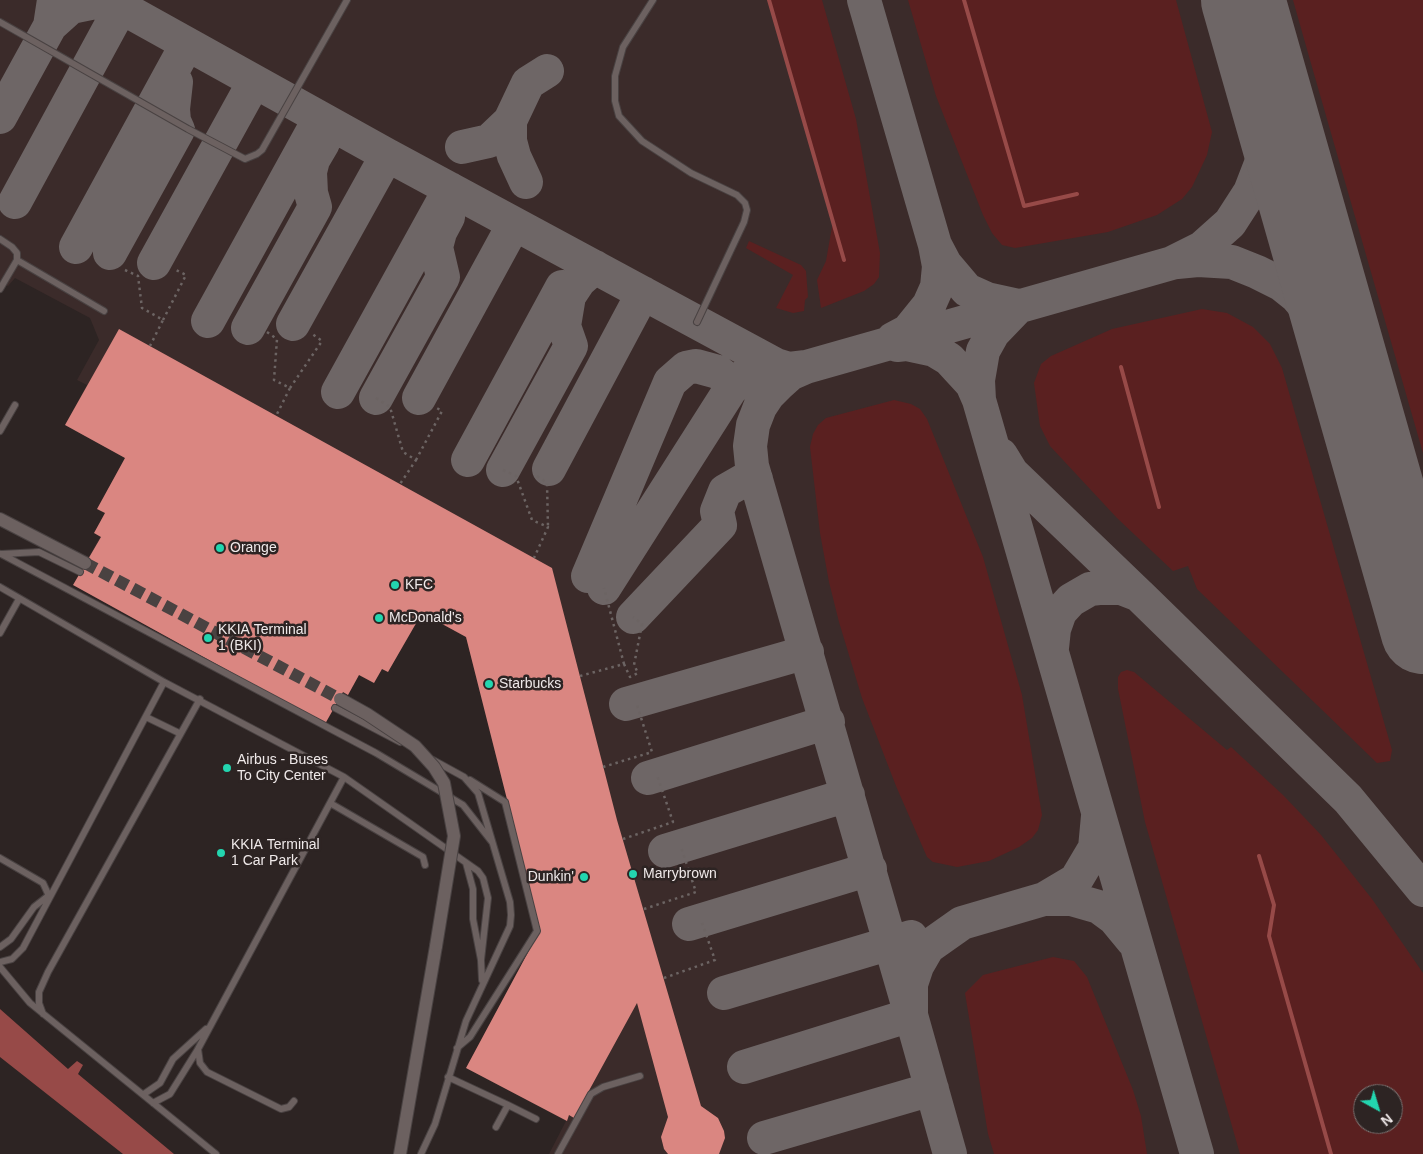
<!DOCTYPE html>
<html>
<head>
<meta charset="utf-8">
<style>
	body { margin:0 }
	#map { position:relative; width:1423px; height:1154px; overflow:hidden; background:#2d2423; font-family:Arial,sans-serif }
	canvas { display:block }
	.north { position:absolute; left:1353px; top:1084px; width:50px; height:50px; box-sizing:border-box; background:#2d2423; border:1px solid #7b7372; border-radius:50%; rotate:141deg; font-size:14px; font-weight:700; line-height:20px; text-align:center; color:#efe9e9 }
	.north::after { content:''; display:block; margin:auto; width:18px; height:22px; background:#23d5af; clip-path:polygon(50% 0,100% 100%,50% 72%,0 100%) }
</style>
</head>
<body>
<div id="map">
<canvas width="1423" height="1154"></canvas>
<div class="north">N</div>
</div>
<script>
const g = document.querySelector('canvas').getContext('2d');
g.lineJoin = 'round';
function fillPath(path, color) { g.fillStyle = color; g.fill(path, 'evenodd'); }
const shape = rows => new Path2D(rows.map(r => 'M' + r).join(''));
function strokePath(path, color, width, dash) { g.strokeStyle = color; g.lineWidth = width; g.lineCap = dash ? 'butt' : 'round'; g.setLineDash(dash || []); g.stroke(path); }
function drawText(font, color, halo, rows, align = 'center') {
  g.font = font + ' Arial,sans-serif'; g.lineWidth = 5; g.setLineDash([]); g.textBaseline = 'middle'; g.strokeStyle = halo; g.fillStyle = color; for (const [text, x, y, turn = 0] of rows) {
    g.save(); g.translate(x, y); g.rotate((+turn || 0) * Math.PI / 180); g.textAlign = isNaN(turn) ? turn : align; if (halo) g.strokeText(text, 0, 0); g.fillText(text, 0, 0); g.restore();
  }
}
const built = shape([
	[0,0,1423,0,1423,1154,549,1154,566,1121,466,1068,540,930,466,637,422,613,388,672,382,669,374,683,359,675,348,695,343,693,325,724,73,585,100,537,94,533,105,513,97,509,125,458,65,425,87,385,77,380,99,340,90,318,15,278,8,286,0,281],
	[1363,1094,1393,1094,1393,1124,1363,1124]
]);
const green = shape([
	[769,0,822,0,856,119,880,253,879,277,874,284,864,291,821,308,817,280,826,261,833,221],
	[908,0,1176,0,1212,132,1207,155,1192,187,1182,199,1157,215,1108,232,1015,248,1002,245,992,233,983,215,936,96],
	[1293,0,1423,0,1423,453,1310,60],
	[749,241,801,265,806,271,808,297,805,300,804,311,793,313,776,308,793,275,746,248],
	[1202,309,1227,313,1253,327,1270,344,1282,368,1392,750,1390,761,1377,763,1197,589,1188,566,1173,571,1117,518,1050,446,1040,426,1034,383,1041,364,1051,356,1112,329],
	[894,400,911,404,920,409,927,419,983,557,1022,695,1042,815,1038,830,1032,838,1019,847,989,861,957,867,933,862,927,857,896,786,862,698,839,622,829,582,820,533,810,447,813,434,818,425,826,418],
	[1127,670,1134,672,1227,750,1231,747,1283,795,1321,835,1372,899,1423,973,1423,1154,1240,1154,1145,822,1118,689,1118,677,1121,672],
	[1363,1094,1393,1094,1393,1124,1363,1124],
	[1053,957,1074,961,1087,977,1133,1090,1141,1116,1147,1154,994,1154,988,1134,965,993,983,975]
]);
const water = shape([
	[0,1009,68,1069,77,1061,83,1065,78,1074,174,1154,123,1154,0,1057]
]);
const stream = shape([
	[769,0,844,260],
	[964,0,1024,206,1077,194],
	[1121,367,1159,507],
	[1259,856,1274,905,1269,936,1331,1154]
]);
const taxiway = shape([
	[108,0,387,155,776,365,789,369,806,367],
	[864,0,935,245,945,264,967,290,987,299,1019,306],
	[50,26,71,7,100,1,116,4],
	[0,117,50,26,54,0],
	[462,147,489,141,510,121],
	[526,182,514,156,510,141,510,121,528,83,547,71],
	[15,202,121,7],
	[76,247,187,44],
	[110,253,178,130,174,121,173,109,176,82],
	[1177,262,1198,260,1232,262,1257,272,1281,284,1296,296,1315,318,1341,340],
	[154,263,254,82],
	[1019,306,993,333,983,351,978,380,979,400,1197,1154],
	[208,321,320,118],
	[293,324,387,155],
	[248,328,315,207,311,193,310,172,313,160,323,143],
	[893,339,908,331,929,305,937,287,939,266,935,245],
	[897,345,906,344,934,350,949,359,972,384,979,400],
	[338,392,450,189],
	[376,398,443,277,436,247,440,232,448,217],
	[419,398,514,224],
	[1001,455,1012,473,1139,595],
	[468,460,562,287],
	[549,469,643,293],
	[503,470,571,346,564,326,569,296,579,281,595,267],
	[588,576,670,382,686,368,696,366,718,372,727,379],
	[604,588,730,390,745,375,756,369,776,365],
	[633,617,720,525,717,511,725,491,746,479,756,479],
	[1052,648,1054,629,1060,612,1071,600,1090,589,1099,588,1121,588,1139,595,1348,799,1423,890],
	[626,704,807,652],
	[648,778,828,722],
	[665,851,848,795],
	[1044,899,1071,899,1099,907,1114,918,1133,941],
	[689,924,870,869],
	[724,993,911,937],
	[744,1067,911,1015,752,466,750,446,753,425,760,407,768,395,780,383,790,374,806,367,1172,263,1202,248,1230,223,1250,192,1277,122],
	[764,1138,932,1089],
	[950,1154,911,1015,911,984,917,966,928,947,962,923,1044,899,1076,880,1095,848,1098,816]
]);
const runway = shape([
	[1243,0,1423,632]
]);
const building = shape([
	[119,329,552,568,617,820,701,1106,718,1118,724,1131,725,1138,719,1154,668,1154,664,1149,661,1137,668,1117,637,1003,574,1118,569,1115,567,1121,466,1068,540,930,466,637,422,613,388,672,382,669,374,683,359,675,348,695,343,692,325,724,73,585,101,537,94,533,105,513,97,509,125,458,65,425]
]);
const streetTunnel = shape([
	[85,563,340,699]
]);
const path = shape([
	[125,270,138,276,142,308,163,320,150,346],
	[163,320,186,275,176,270],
	[267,332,277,339,274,380,290,388,276,416],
	[290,388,322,341,311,333],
	[376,398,390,407,403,452,416,460,400,484],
	[416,460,442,411,435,407],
	[503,470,516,476,532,520,548,527,534,558],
	[537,476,547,483,548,527],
	[624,664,630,677,638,673,634,665,642,624,633,617],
	[580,676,624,664,604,588],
	[603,767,652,752,636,702],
	[623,839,673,822,657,775],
	[644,909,696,892,681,847],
	[664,978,715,960,701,920]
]);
const lane = shape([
	[653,0,623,47,615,76,615,101,619,116,642,141,691,173,737,195,745,203,747,210,744,222,697,322],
	[0,22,188,129,245,159,257,154,262,150,347,0],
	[0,239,12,247,17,253,17,260],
	[0,289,17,260,104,311],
	[0,431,15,405],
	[1,554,376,753,463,805,492,842],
	[1,554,39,552,80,572],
	[0,587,164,682,344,777,478,871,483,878,488,898,481,960],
	[0,633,19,599],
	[335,708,400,742],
	[146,717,179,733],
	[330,803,423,857,425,865],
	[0,858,43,883,49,896],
	[466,863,473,889,473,919,481,960,482,980],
	[0,947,11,939,34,907,48,896],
	[0,962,12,959,23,948,164,682],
	[0,967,30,1003,216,1154],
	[43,1014,39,1003,39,992,48,972,200,699],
	[457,1048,470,1037,537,931,505,802,470,780],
	[198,1049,200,1063,207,1072,281,1109,289,1107,294,1101],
	[448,1077,508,1105,496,1127],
	[144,1094,160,1083,173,1059,206,1029],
	[153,1103,170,1094,198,1049,344,777],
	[508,1105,536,1119],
	[421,1154,435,1124,466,1021,510,926,511,915,510,902,478,793,464,777,433,760],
	[558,1154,591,1094,603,1087,640,1076]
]);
const street = shape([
	[0,519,85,563],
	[400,1154,436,946]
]);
const streetBridge = shape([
	[340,699,367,714,415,746,434,767,444,783,454,836,436,946]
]);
const markers = [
	[220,548,5,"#23d5af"],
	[395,585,5,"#23d5af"],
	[379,618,5,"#23d5af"],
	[208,638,5,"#23d5af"],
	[489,684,5,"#23d5af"],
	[227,768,5,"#23d5af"],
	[221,853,5,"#23d5af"],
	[633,874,5,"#23d5af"],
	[584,877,5,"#23d5af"]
];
const poiNames = [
	["Orange",230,548],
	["KFC",405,585],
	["McDonald's",389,618],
	["KKIA Terminal",218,630],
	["1 (BKI)",218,646],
	["Starbucks",499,684],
	["Airbus - Buses",237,760],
	["To City Center",237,776],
	["KKIA Terminal",231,845],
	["1 Car Park",231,861],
	["Marrybrown",643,874],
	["Dunkin'",574,877,"right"]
];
fillPath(built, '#3b2b2a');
fillPath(green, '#5a2020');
fillPath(water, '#974a48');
strokePath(stream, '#974a48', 4);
strokePath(taxiway, '#6e6666', 34);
strokePath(runway, '#6e6666', 84);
fillPath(building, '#da8681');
strokePath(streetTunnel, '#4a4241', 12, [12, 6]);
strokePath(lane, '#494242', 8);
strokePath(street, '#494242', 14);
strokePath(path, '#6c6463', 2.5, [2.5, 4]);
strokePath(lane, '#6c6160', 6);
strokePath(street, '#6c6160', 12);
strokePath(streetBridge, '#494242', 14, []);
strokePath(streetBridge, '#6c6160', 12);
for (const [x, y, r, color] of markers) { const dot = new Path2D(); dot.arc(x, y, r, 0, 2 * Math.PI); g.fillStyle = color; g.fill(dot); strokePath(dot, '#2d2423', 2); }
drawText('14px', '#efe9e9', '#2d2423', poiNames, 'left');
</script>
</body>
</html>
